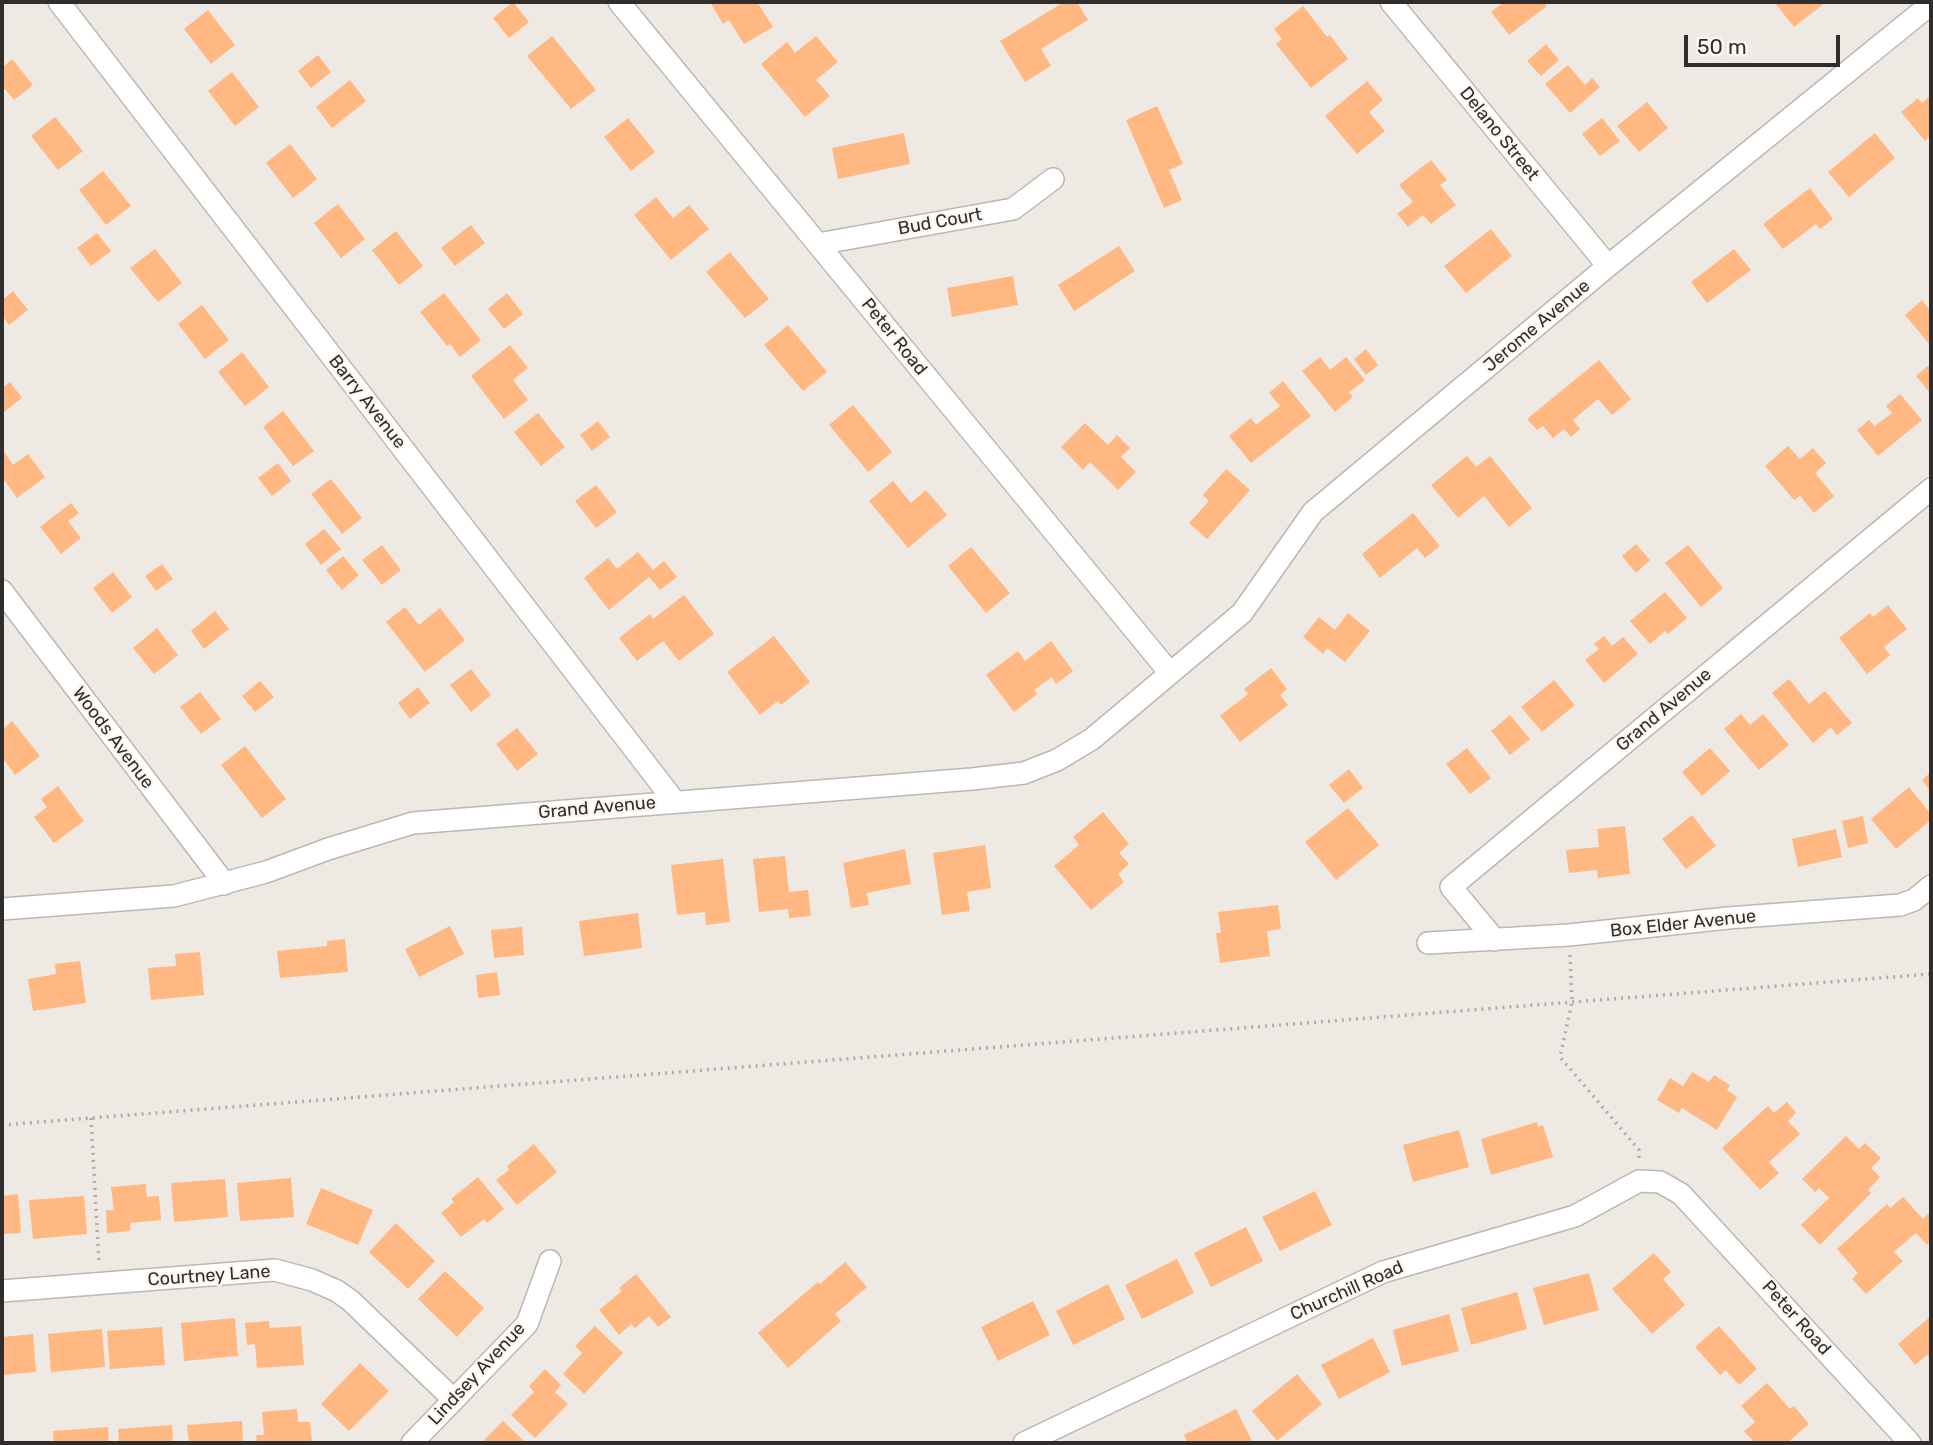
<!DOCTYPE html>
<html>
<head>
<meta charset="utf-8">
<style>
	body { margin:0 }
	#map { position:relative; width:1933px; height:1445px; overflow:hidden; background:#efe9e4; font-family:Rubik,sans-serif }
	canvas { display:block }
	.frame { position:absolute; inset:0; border:4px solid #302d2c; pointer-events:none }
	.scale { position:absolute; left:1684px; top:35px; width:156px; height:32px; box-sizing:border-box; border:4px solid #302d2c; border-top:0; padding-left:9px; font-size:21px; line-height:24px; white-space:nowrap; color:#302d2c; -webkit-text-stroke:5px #fcf6f2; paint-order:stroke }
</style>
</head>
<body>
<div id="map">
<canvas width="1933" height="1445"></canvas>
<div class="frame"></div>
<div class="scale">50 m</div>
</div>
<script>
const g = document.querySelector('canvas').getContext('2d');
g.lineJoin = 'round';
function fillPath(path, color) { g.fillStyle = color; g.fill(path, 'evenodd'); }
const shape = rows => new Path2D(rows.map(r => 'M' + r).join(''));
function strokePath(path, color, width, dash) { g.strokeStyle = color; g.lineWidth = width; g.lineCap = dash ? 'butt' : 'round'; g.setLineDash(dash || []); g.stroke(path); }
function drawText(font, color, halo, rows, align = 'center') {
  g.font = font + ' Rubik,sans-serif'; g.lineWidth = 5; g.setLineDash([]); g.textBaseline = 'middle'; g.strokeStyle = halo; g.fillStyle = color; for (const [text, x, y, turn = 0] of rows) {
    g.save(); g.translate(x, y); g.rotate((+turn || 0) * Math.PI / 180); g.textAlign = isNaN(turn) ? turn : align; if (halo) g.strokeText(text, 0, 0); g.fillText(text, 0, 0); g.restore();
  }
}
const building = shape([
	[513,2,529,22,509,38,493,18],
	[710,2,757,2,773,27,744,44,729,20,723,24],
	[1064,2,1077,2,1088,20,1041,49,1051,66,1025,82,1000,41],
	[1504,2,1543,2,1547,6,1509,35,1491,12],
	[1777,2,1826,2,1794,27,1775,3],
	[1303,6,1327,37,1330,35,1348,59,1311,88,1276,44,1282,39,1274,29],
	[208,10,235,45,211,64,184,29],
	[552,36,596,90,571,109,527,56],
	[816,36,838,62,816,80,830,96,805,117,761,64,787,42,795,53],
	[1546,44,1559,60,1541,76,1527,61],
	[318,55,331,72,311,88,298,71],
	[12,59,33,85,14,100,2,86,2,68],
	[1568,65,1585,85,1592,78,1600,87,1570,113,1545,84],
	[232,72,259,107,235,126,208,91],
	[350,80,366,101,332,128,316,107],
	[1367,81,1383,100,1369,112,1385,131,1357,154,1325,116],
	[1931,95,1931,135,1925,141,1901,112,1918,98,1922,103],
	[1647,102,1668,128,1639,152,1617,126],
	[1157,106,1183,164,1169,170,1182,200,1164,208,1126,120],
	[55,117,83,151,58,170,31,136],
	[628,118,655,152,631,171,604,137],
	[1602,118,1620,141,1600,156,1582,134],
	[904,133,910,164,838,179,832,148],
	[1875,133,1895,158,1849,197,1828,172],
	[290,144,317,179,293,198,266,163],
	[1431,160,1447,180,1440,185,1456,205,1431,224,1423,215,1408,227,1397,214,1413,202,1399,185],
	[103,171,131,206,106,225,79,190],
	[1810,188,1833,219,1820,229,1816,224,1783,249,1763,224],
	[656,197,673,218,689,205,709,229,671,260,634,215],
	[338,204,365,239,341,258,314,223],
	[471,225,485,243,455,266,441,248],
	[1491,229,1512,256,1466,293,1444,266],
	[396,231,423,266,399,285,372,250],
	[97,233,111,251,91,266,77,248],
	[1119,246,1135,271,1074,311,1058,285],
	[155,249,182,283,158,302,130,268],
	[1734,249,1751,270,1707,303,1691,282],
	[730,252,769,299,745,318,706,272],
	[1013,276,1018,305,952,317,947,288],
	[13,291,28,310,9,325,2,315,2,300],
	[444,293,481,340,460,357,450,344,447,346,420,312],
	[507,293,523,314,504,329,488,309],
	[1922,300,1931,311,1931,346,1905,315],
	[202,305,229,340,205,359,178,324],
	[788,325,827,372,803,391,764,345],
	[510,345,528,368,513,380,528,400,504,419,471,376],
	[1366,349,1378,365,1366,375,1354,359],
	[242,352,269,387,245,406,218,372],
	[1320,357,1330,370,1346,357,1365,380,1349,392,1353,397,1335,412,1302,371],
	[1599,360,1631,399,1612,415,1598,399,1573,420,1580,429,1571,437,1564,429,1553,438,1543,426,1537,430,1527,419],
	[1931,363,1931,394,1916,376],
	[1283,381,1311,416,1251,463,1229,436,1251,418,1256,425,1280,406,1269,393],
	[10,382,22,398,4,412,2,408,2,388],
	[1900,394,1922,420,1878,456,1857,430,1869,420,1875,426,1892,413,1886,406],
	[853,405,892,452,868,472,829,425],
	[283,411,314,451,293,466,263,427],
	[538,413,565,447,541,466,514,432],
	[598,421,610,437,592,451,580,435],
	[1085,423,1108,445,1117,435,1130,448,1121,457,1136,472,1118,490,1090,462,1083,470,1061,447],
	[1788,446,1800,459,1813,448,1826,463,1815,473,1834,496,1814,513,1800,496,1794,500,1765,466],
	[2,449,13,465,28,454,45,477,17,498,2,477],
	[1467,456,1476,467,1490,456,1532,508,1509,527,1484,496,1458,518,1431,485],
	[278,463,291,481,272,496,258,478],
	[1226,469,1250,490,1207,539,1189,523,1209,501,1203,495],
	[331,479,362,518,342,534,311,494],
	[893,481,911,503,926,490,947,515,908,548,869,501],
	[596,485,617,512,596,528,575,501],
	[71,503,79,513,68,521,81,538,61,554,40,527],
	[1413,513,1440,546,1425,558,1417,548,1380,578,1362,554],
	[324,529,341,549,321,565,305,544],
	[1636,544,1650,560,1636,573,1622,556],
	[382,545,401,570,382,585,362,560],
	[1688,545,1723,588,1701,607,1665,563],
	[971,547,1010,593,986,613,948,566],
	[638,552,653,570,664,561,677,577,660,590,649,577,609,610,584,578,608,558,617,569],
	[343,556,359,575,342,590,326,570],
	[162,564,173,579,156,591,145,576],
	[113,572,132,597,112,613,93,588],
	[1665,592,1687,618,1668,634,1665,631,1650,644,1630,621],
	[684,595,714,634,679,661,663,641,637,661,619,638,650,614,653,619],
	[1888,605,1907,629,1884,647,1890,655,1867,674,1839,638,1870,613,1873,617],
	[405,607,419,625,440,608,465,640,425,672,386,622],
	[215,611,229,629,204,649,191,631],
	[1348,613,1370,631,1345,662,1327,648,1323,654,1303,637,1319,617,1335,630],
	[157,628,178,655,154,674,133,648],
	[774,636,810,682,781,705,778,701,760,715,727,672],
	[1604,636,1612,646,1623,637,1638,654,1604,683,1585,660,1599,649,1594,644],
	[1051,641,1073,671,1056,684,1052,677,1034,690,1037,694,1014,712,986,675,1018,651,1025,661],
	[1271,668,1287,689,1280,695,1288,705,1240,742,1220,716,1248,694,1244,689],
	[471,669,491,695,471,712,450,685],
	[1789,679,1809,704,1825,691,1852,723,1837,735,1831,727,1813,743,1772,693],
	[1554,680,1575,705,1542,732,1521,707],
	[260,681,274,697,255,712,242,696],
	[418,687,430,703,410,719,398,703],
	[200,692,221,719,201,734,180,707],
	[1741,714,1750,725,1763,714,1789,745,1759,770,1724,729],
	[1510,715,1530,739,1510,755,1491,731],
	[12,721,40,756,15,775,2,757,2,730],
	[517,728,538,754,517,771,496,744],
	[245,746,286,799,262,818,221,765],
	[1467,748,1491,778,1470,794,1446,764],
	[1710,748,1730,771,1702,796,1682,772],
	[1349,769,1363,788,1344,803,1329,785],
	[1931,772,1931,792,1922,780],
	[58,786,84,821,54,843,34,817,47,807,41,799],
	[1909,787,1931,814,1931,820,1896,849,1871,819],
	[1348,808,1379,845,1336,880,1305,842],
	[1103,812,1129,844,1119,853,1129,864,1118,874,1124,882,1091,910,1054,866,1079,845,1073,837],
	[1692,815,1716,846,1686,869,1662,839],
	[1863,816,1868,843,1848,848,1842,821],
	[1625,826,1630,874,1598,878,1597,870,1569,873,1566,850,1599,847,1597,829],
	[1836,829,1842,857,1798,867,1792,839],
	[985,845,991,888,967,892,970,911,942,915,933,853],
	[905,849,911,884,867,893,869,905,851,908,843,863],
	[785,856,789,892,808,890,811,916,789,918,788,909,759,912,753,859],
	[723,859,730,922,706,925,705,912,677,915,671,865],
	[1278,905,1281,929,1267,931,1270,956,1220,963,1216,933,1221,933,1218,912],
	[638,913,642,948,584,956,579,921],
	[450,926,464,954,419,977,405,949],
	[522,927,524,955,494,958,491,930],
	[345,939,348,972,280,978,277,951,327,946,327,941],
	[200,952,204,995,151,1000,148,968,176,966,175,954],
	[80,961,86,1003,33,1011,28,979,56,974,55,964],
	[497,972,500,995,478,998,476,975],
	[1692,1072,1709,1082,1714,1075,1730,1085,1727,1090,1737,1097,1717,1130,1682,1108,1679,1113,1657,1100,1670,1078,1683,1086],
	[1787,1102,1796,1113,1788,1121,1800,1134,1769,1162,1779,1173,1760,1190,1722,1148,1768,1106,1774,1113],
	[1537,1122,1538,1127,1543,1125,1553,1157,1491,1175,1481,1139],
	[1459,1130,1469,1167,1413,1182,1403,1145],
	[1846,1136,1859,1149,1865,1143,1881,1158,1871,1168,1880,1177,1868,1190,1871,1193,1820,1245,1801,1225,1829,1198,1819,1188,1815,1192,1802,1179],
	[534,1144,557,1172,517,1205,496,1180,509,1170,507,1166],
	[478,1177,504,1209,487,1223,484,1219,461,1237,441,1213,454,1202,451,1199],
	[291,1178,294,1217,240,1221,237,1183],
	[225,1179,228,1217,174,1222,171,1183],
	[146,1184,147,1197,159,1196,161,1220,130,1223,130,1231,107,1233,106,1210,114,1210,111,1187],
	[321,1188,373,1210,358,1245,306,1224],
	[1315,1191,1332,1225,1280,1251,1262,1217],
	[18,1194,21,1233,2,1234,2,1196],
	[84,1196,87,1234,33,1239,29,1200],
	[1903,1197,1923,1219,1931,1211,1931,1241,1927,1245,1916,1233,1894,1252,1903,1261,1866,1294,1852,1279,1858,1273,1837,1249,1887,1204,1890,1208],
	[396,1223,435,1261,408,1289,369,1252],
	[1246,1227,1263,1261,1211,1287,1194,1253],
	[1654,1253,1671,1272,1663,1279,1685,1305,1652,1334,1612,1289],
	[1177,1259,1194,1293,1142,1319,1125,1285],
	[845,1262,867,1287,835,1314,841,1321,788,1368,758,1333,818,1282,820,1284],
	[445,1271,484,1308,457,1337,418,1299],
	[1589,1273,1599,1310,1544,1325,1533,1288],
	[636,1274,671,1317,658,1327,649,1316,635,1328,631,1324,619,1335,599,1310,622,1291,619,1288],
	[1108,1284,1125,1319,1073,1345,1056,1311],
	[1517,1292,1527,1329,1471,1345,1461,1308],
	[1033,1301,1050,1335,998,1361,981,1327],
	[1449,1314,1459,1351,1402,1366,1393,1330],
	[1931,1316,1931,1359,1927,1355,1915,1365,1898,1344],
	[235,1318,238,1356,184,1361,181,1323],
	[269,1321,270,1328,301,1326,304,1365,257,1368,255,1344,247,1345,245,1323],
	[595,1326,623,1353,584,1394,563,1374,582,1353,575,1346],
	[1719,1326,1757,1369,1739,1385,1726,1370,1720,1375,1695,1347],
	[162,1327,165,1365,110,1369,107,1331],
	[102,1329,105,1367,51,1372,48,1334],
	[33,1334,36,1372,2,1375,2,1337],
	[1373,1338,1390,1372,1339,1399,1321,1365],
	[360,1363,389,1391,349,1431,321,1404],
	[545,1369,561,1385,555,1392,568,1404,535,1438,511,1415,534,1392,529,1386],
	[1297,1374,1322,1404,1277,1441,1252,1411],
	[1767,1383,1790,1409,1794,1406,1809,1424,1787,1443,1755,1443,1744,1431,1755,1422,1741,1406],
	[297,1409,298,1422,310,1422,312,1443,257,1443,256,1435,264,1435,262,1412],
	[1236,1409,1253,1443,1188,1443,1184,1435],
	[242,1421,243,1443,189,1443,187,1425],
	[503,1421,526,1443,481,1443],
	[172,1425,173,1443,119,1443,118,1429],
	[108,1427,109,1443,54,1443,53,1431]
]);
const path = shape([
	[1570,955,1572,1002,1560,1057,1639,1150,1639,1162],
	[91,1118,99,1263],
	[2,1125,1931,974]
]);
const street = shape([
	[59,2,675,802],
	[619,2,1170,673],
	[1391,2,1608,266],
	[818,244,1013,209,1053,179],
	[2,591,225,884],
	[2,909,174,896,266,872,328,849,413,823,972,779,1024,773,1057,760,1092,739,1242,613,1313,512,1608,266,1931,4],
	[1495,940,1451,887,1931,489],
	[1428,943,1569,935,1728,918,1900,905,1914,900,1931,886],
	[2,1291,275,1270,312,1280,337,1291,351,1301,454,1400],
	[412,1443,527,1324,550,1261],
	[1024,1443,1383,1272,1575,1216,1639,1181,1660,1182,1681,1194,1910,1443]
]);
const streetNames = [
	["Delano Street",1499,134,51],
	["Bud Court",940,222,-10],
	["Jerome Avenue",1537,326,-40],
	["Peter Road",894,337,51],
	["Barry Avenue",367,402,52],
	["Grand Avenue",1664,710,-40],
	["Woods Avenue",113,738,53],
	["Grand Avenue",597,808,-5],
	["Box Elder Avenue",1683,924,-6],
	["Courtney Lane",209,1276,-4],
	["Churchill Road",1347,1291,-24],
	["Peter Road",1796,1318,48],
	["Lindsey Avenue",477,1374,-47]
];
fillPath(building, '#ffb881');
strokePath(street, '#bcb7b2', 24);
strokePath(path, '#b0aba7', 3.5, [2, 5]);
strokePath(street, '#fff', 21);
drawText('18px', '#302d2c', '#fcf6f2', streetNames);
</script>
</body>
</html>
